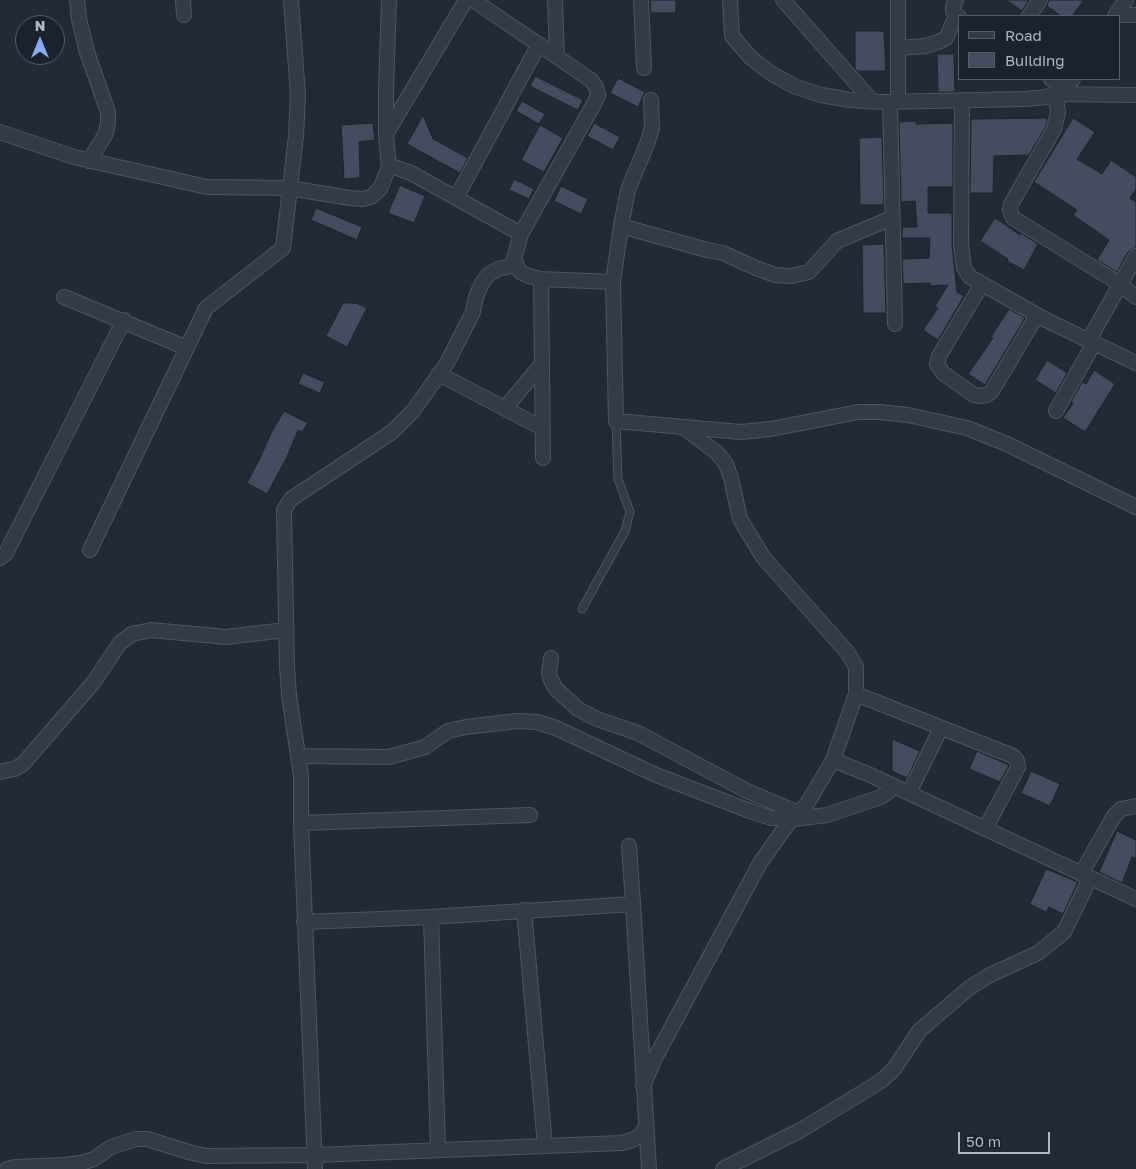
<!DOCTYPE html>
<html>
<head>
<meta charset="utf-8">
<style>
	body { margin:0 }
	#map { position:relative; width:1136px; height:1169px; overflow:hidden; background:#222a38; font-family:"Golos Text",sans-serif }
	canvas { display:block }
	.legend { position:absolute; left:958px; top:15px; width:162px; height:65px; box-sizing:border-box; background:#1b212d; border:1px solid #575d6a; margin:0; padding:6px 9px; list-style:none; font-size:15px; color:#b0b7c5 }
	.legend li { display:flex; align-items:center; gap:10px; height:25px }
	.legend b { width:25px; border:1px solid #575d6a }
	.north { position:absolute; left:15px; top:15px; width:50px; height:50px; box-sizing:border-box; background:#1b212d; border:1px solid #575d6a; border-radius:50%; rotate:0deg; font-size:14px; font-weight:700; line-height:20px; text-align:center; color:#b0b7c5 }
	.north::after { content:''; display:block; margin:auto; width:18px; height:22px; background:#86aaf4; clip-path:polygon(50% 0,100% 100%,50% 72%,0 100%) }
	.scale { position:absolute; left:958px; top:1132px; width:92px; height:22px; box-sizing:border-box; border:2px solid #b0b7c5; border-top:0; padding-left:6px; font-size:15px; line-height:18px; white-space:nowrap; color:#b0b7c5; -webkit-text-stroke:4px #1b212d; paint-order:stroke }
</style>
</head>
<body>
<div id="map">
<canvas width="1136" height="1169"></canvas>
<ul class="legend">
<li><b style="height:6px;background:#353c49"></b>Road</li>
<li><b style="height:14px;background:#434d5d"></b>Building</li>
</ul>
<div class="north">N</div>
<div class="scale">50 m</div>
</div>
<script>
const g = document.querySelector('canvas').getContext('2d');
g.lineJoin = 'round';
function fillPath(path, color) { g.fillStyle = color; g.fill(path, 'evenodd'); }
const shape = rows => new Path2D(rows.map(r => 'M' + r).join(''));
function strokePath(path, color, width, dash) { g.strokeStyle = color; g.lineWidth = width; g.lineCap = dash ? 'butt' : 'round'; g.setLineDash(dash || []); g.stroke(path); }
const building = shape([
	[650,0,676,0,676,13,651,13,650,0],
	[1006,0,1029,0,1022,11,1006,0],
	[1049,0,1084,0,1072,16,1061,16,1047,6,1049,0],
	[855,31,884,31,886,71,858,71,855,69,855,31],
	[937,54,954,54,955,92,938,92,937,54],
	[535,76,583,100,578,110,530,86,535,76],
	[618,78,645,92,638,107,610,93,618,78],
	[522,101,545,114,539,124,516,111,522,101],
	[423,115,433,139,468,158,460,173,407,144,423,115],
	[1048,118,1046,126,1029,155,994,156,993,193,970,193,971,119,1048,118],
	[1073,118,1095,132,1077,159,1102,174,1111,160,1136,177,1136,189,1130,198,1136,202,1136,247,1128,252,1117,272,1097,260,1109,240,1073,215,1077,210,1034,182,1073,118],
	[916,121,916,124,953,123,953,187,928,187,928,213,952,213,952,244,957,292,964,296,938,340,923,330,938,308,935,306,948,285,930,286,930,283,903,284,902,259,929,258,930,238,902,238,902,227,917,227,915,201,901,202,899,122,916,121],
	[373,123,375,140,359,142,360,178,344,179,341,125,373,123],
	[594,123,620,137,613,150,587,136,594,123],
	[540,125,563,138,544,172,521,160,540,125],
	[882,137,884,205,860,205,859,138,882,137],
	[514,179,534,189,529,199,509,190,514,179],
	[400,185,425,196,414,223,388,213,400,185],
	[561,186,588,199,581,214,554,201,561,186],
	[316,208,362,227,357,240,311,220,316,208],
	[995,218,1020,235,1021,233,1038,244,1024,270,1007,261,1008,259,980,241,995,218],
	[884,244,886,313,863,313,862,245,884,244],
	[343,303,356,303,367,308,347,347,326,336,343,303],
	[1009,309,1025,318,985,385,968,374,993,338,991,337,1009,309],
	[1047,360,1067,373,1056,393,1035,380,1047,360],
	[1094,370,1115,384,1085,432,1063,418,1073,403,1071,402,1082,382,1086,384,1094,370],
	[303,373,325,382,320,393,298,384,303,373],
	[284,411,308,423,302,432,298,430,287,457,267,494,247,483,261,456,272,431,284,411],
	[892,739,920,751,907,778,892,771,892,739],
	[977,751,1009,765,1000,782,969,769,977,751],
	[1031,771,1060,784,1050,806,1021,793,1031,771],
	[1117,831,1136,840,1136,859,1132,857,1122,883,1099,872,1117,831],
	[1046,869,1078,882,1063,914,1049,907,1046,912,1030,904,1046,869]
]);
const service = shape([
	[582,609,625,531,630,512,618,479,616,421]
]);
const minor = shape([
	[77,0,79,19,87,52,108,112,108,124,105,135,89,161],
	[183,0,184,15],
	[473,0,591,80,596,87,598,95,595,102,521,234,514,259,520,272,529,276,541,279,613,282,616,421,741,432,771,429,858,412,880,412,908,415,967,428,1007,444,1136,507],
	[555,0,557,57],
	[641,0,644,68],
	[730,0,732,36,751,58,772,74,796,87,821,95,850,100,881,102,1026,99,1046,97,1061,92,1073,79],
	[783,0,872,101],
	[898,0,898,102],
	[956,0,953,7,953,12,960,18],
	[1116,15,1136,15],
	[1029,16,1040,0],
	[1115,16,1126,0],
	[898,48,926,46,938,42,946,38,956,16],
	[1051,79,1065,88],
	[1136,95,1055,94,1058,112,1054,129,1011,204,1010,210,1013,218,1120,284,1136,297],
	[962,100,961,244,964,268,970,277,1046,320,1136,363],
	[890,102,895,324],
	[0,132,74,157,207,187,289,188,350,198,363,199,371,197,380,189,389,167,394,167,411,173,521,234],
	[386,134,466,0],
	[389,167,386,134,386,90,389,0],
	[456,198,539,44],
	[621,226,707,250,723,253,756,268,775,275,791,276,809,272,837,241,892,218],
	[541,279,543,458],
	[613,282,621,226,628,190,647,144,652,128,651,100],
	[982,284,939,356,937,364,943,373,974,395,980,396,987,395,992,391,1037,315],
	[64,297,187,348],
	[1089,340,1136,256],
	[439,374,542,428],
	[505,408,542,364],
	[1056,411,1094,343],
	[683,427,717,453,726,464,731,478,740,519,763,557,848,653,856,667,856,694,833,760,868,774,1136,899],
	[90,550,206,308,283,248,296,136,298,95,291,0],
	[0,558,6,553,124,320],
	[551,658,549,673,551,680,556,689,578,709,597,719,638,733,747,791,799,813],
	[856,694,1013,756,1017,761,1018,767,1015,773,985,829],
	[299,756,389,757,425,747,448,731,466,727,517,721,537,722,556,728,656,775,750,811,771,818,794,819,827,815,881,797,895,787],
	[0,772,14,769,22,765,93,683,120,643,132,634,151,630,226,637,286,630],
	[909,793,941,728],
	[301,823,530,815],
	[629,846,633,904,649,1169],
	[1081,874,1114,816,1121,809,1136,806],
	[524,910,545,1146],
	[431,917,438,1150],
	[304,922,431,917,633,904],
	[643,1086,655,1058,760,863,787,825,807,804,833,760],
	[7,1169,15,1167,65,1165,81,1163,94,1159,111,1147,136,1139,147,1139,192,1153,207,1156,315,1155,622,1143,632,1140,641,1135,645,1128],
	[315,1169,301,823,301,776,289,695,287,666,284,510,291,499,392,432,413,411,447,363,473,312,476,297,482,283,488,275,498,269,516,265],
	[723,1169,801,1130,881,1081,894,1069,919,1031,969,988,990,975,1038,953,1064,932,1090,878]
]);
fillPath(building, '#434d5d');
strokePath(building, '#1d232f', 1);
strokePath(service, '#505763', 9);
strokePath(minor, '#505763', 16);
strokePath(service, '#353c49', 7);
strokePath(minor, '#353c49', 14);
</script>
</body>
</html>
